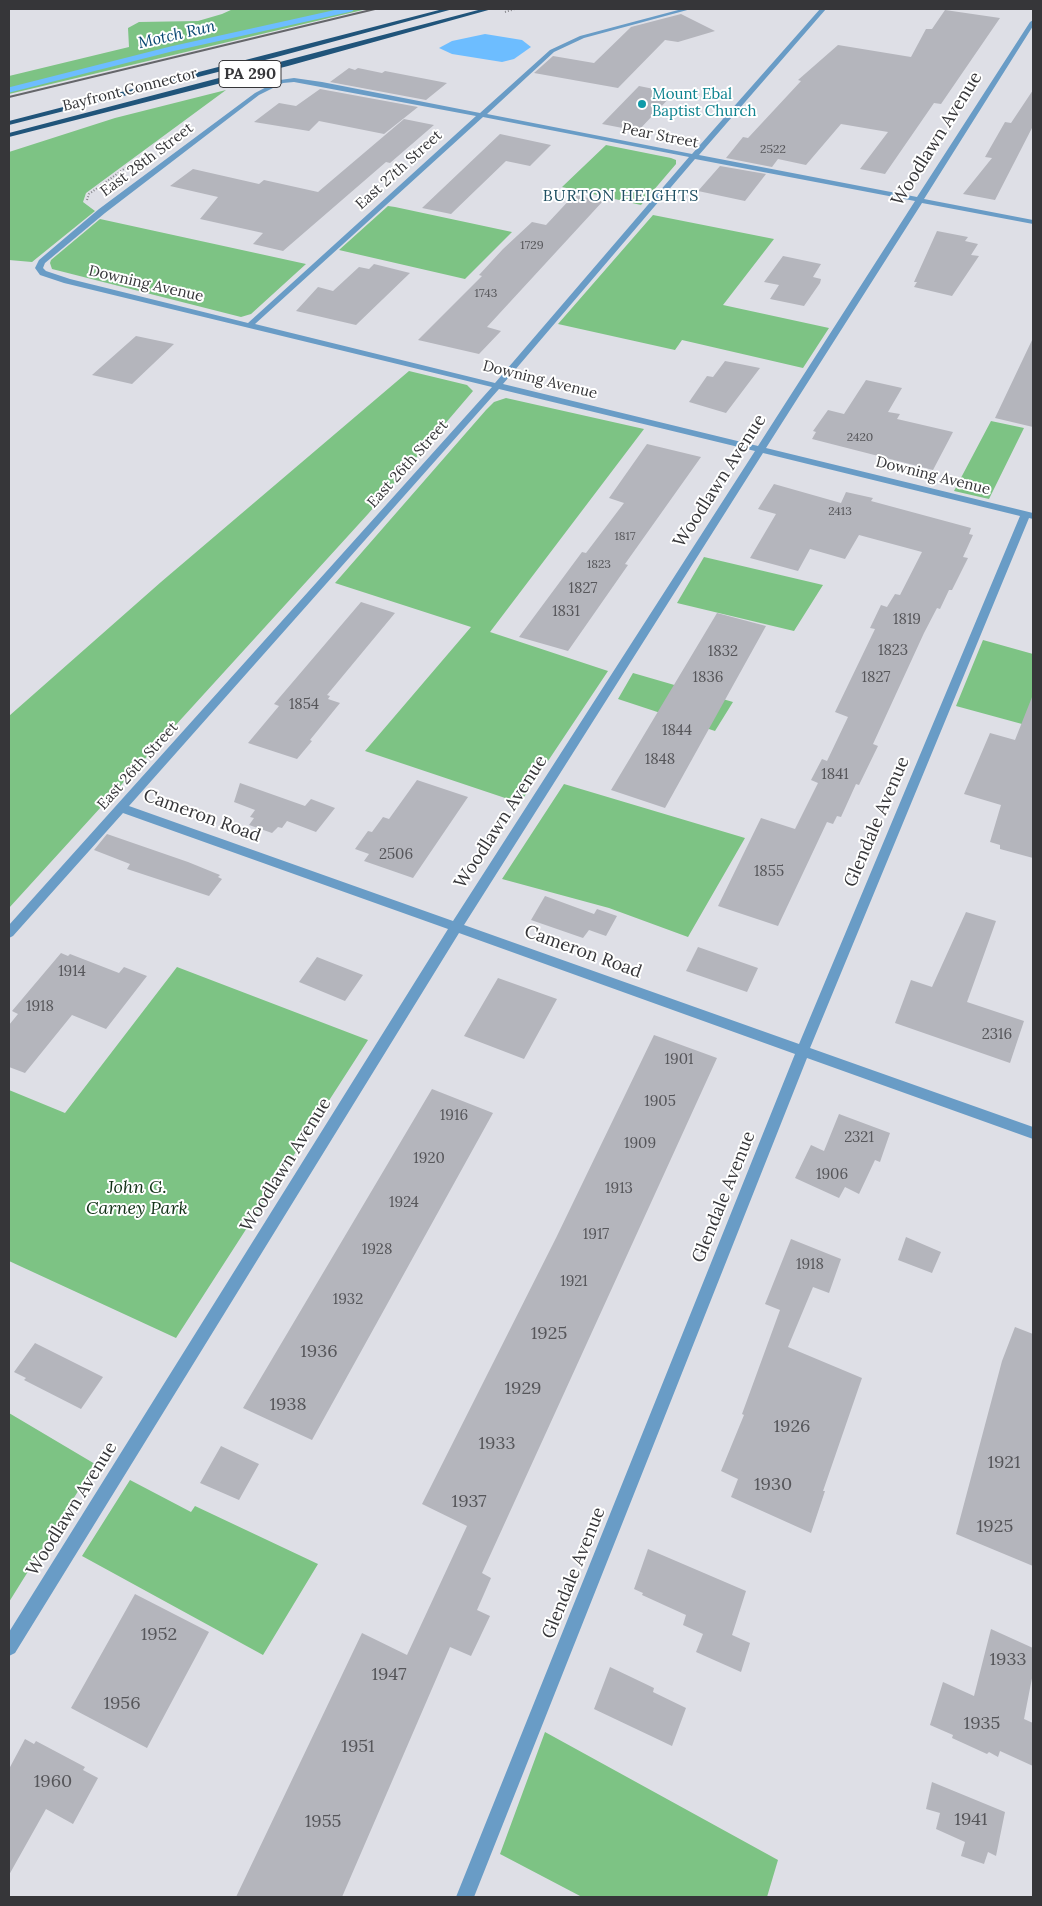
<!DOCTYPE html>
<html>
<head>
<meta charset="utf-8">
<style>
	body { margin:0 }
	#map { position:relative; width:1042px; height:1906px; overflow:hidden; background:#dedfe6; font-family:Lora,serif }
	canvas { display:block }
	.frame { position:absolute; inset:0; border:10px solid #363639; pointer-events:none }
</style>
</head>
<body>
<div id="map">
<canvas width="1042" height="1906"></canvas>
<div class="frame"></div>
</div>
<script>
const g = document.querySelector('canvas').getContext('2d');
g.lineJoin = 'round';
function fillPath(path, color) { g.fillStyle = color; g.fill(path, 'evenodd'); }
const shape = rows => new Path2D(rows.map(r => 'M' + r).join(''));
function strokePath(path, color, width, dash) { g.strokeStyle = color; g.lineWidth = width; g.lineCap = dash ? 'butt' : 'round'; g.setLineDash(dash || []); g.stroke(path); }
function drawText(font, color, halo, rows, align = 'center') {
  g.font = font + ' Lora,serif'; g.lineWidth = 4; g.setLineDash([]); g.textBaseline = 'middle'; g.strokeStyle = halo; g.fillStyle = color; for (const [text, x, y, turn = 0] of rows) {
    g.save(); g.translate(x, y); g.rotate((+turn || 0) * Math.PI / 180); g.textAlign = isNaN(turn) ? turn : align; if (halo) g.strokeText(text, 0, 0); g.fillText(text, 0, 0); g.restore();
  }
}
const green = shape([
	[233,9,367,9,9,94,9,76,129,47,128,28,139,22,198,21,222,14],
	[226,90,86,193,83,202,95,211,32,262,9,260,9,152,115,118],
	[606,145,671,158,676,160,676,164,641,205,562,187],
	[388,206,395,207,512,232,465,279,339,250],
	[653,215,774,239,723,305,829,328,803,368,682,340,675,350,558,324],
	[100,219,306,264,251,314,241,317,52,269,50,263,51,260],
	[409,371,467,385,473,391,368,514,9,908,9,716,161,582],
	[506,398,644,429,490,632,608,671,520,803,365,751,471,627,335,583,486,410,494,402],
	[991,421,1024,428,989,499,954,491],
	[704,557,823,585,794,631,677,603],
	[983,640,1033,654,1033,727,956,706],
	[633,673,733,702,715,731,618,699],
	[564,784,745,838,688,937,609,908,502,879],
	[177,967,368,1040,176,1338,9,1261,9,1090,65,1113],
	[9,1413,95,1464,9,1602],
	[130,1480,191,1512,195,1506,318,1564,263,1655,82,1556],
	[545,1732,778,1860,767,1897,582,1897,500,1854]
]);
const water = shape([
	[485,34,522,40,531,47,514,59,502,62,452,54,439,48,452,41]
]);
const stream = shape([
	[9,90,171,49,351,9]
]);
const building = shape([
	[945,10,1000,18,941,104,934,103,885,174,860,169,888,132,841,124,806,165,778,159,772,167,726,158,743,137,748,138,801,81,798,80,838,45,911,57,926,29,932,29],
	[681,14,715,31,678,42,665,40,618,88,534,73,553,56,594,63,631,27],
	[349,68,355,70,358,68,382,73,385,71,447,83,426,100,330,82],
	[639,86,674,93,638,131,602,124],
	[320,89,418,107,384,134,319,121,309,131,254,122,279,103,296,106],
	[1033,90,1033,126,995,200,963,194,992,158,985,157,1005,122,1011,123],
	[404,119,434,125,390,163,386,162,283,251,253,244,263,233,200,219,218,197,170,186,193,169,259,184,264,180,318,192],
	[500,134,551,145,530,166,506,161,451,214,422,208],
	[720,166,766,174,745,201,698,191],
	[574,195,603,201,487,327,501,331,479,354,418,340,482,276,479,275,503,249,532,222,546,225],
	[937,231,968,237,965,241,978,244,971,255,979,256,952,296,914,287,917,282,914,282],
	[783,256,821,264,813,277,821,279,820,283,804,306,770,299,779,285,764,282],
	[374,264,410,273,356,325,296,311,318,287,333,291,359,267,369,269],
	[136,336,174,344,132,384,92,375],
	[1033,338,1033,427,995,418],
	[725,361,760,368,726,413,689,402,707,376,713,377],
	[866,380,902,388,888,412,900,414,897,419,953,432,933,470,812,439,816,432,813,431,828,410,844,414],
	[647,444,701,457,625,564,628,565,568,651,519,637,582,552,586,553,624,503,609,498],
	[774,484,841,503,846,492,873,498,871,501,971,528,969,534,973,535,963,557,968,558,952,590,949,590,940,609,937,608,924,633,873,744,878,746,859,785,856,784,841,817,837,816,833,824,827,822,778,926,718,906,761,818,795,829,818,783,811,780,822,759,827,761,848,717,835,712,875,629,870,628,881,605,887,607,895,594,900,595,922,552,859,535,845,559,810,549,798,571,750,558,776,514,758,509],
	[361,602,395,613,327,695,330,696,328,699,340,703,310,740,312,741,297,759,248,743,279,706,274,704],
	[717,613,766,626,665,808,611,790],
	[1032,697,1033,697,1033,858,1000,849,1000,845,990,842,1001,805,964,794,990,733,1015,740],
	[417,780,468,797,413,878,364,861,369,854,355,849,368,831,372,832,383,817,389,819],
	[240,783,305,806,311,799,335,808,316,832,287,821,282,828,278,827,272,833,249,825,254,818,250,817,255,810,234,802],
	[107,834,188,862,220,875,218,877,222,879,209,896,127,869,130,864,94,850],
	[545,896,594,914,597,909,617,916,606,936,589,930,583,938,531,920],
	[966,912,996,921,967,1002,1024,1021,1010,1063,895,1023,911,980,932,987],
	[698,947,758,968,747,992,686,971],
	[61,953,68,956,70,954,119,973,124,967,147,976,106,1029,72,1015,25,1073,9,1067,9,1025,18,1014,12,1011],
	[317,957,363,975,345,1001,299,982],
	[498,978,557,999,524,1059,464,1036],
	[654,1035,717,1058,482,1573,491,1578,477,1610,490,1616,471,1656,450,1647,342,1897,236,1897,362,1633,407,1655,467,1526,422,1504,556,1238],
	[432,1089,493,1113,312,1440,243,1408],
	[839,1114,890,1133,880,1162,875,1160,859,1194,845,1187,839,1198,795,1178,811,1145,824,1151],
	[906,1237,941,1252,932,1273,898,1260],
	[791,1239,841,1259,829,1293,813,1287,788,1347,862,1378,823,1491,825,1491,811,1533,731,1497,738,1479,721,1471,744,1415,742,1414,780,1310,765,1304],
	[1015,1327,1033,1334,1033,1566,956,1534,1002,1361],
	[35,1343,103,1377,81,1409,24,1380,26,1378,14,1372],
	[221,1446,259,1464,239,1500,200,1483],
	[648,1549,746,1591,732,1635,750,1643,741,1672,696,1652,703,1634,683,1625,686,1615,642,1595,643,1593,634,1589],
	[135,1594,209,1632,147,1748,71,1708],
	[991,1629,1033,1648,1033,1673,1024,1719,1033,1723,1033,1766,1000,1751,998,1757,989,1752,987,1754,952,1738,953,1735,930,1725,943,1682,974,1696],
	[610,1667,654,1688,653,1692,686,1708,672,1746,594,1709],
	[25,1739,34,1744,36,1741,85,1767,83,1770,98,1778,73,1824,46,1809,9,1875,9,1769],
	[932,1782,1005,1812,996,1856,988,1852,984,1864,961,1856,965,1842,936,1829,940,1813,926,1809]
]);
const path = shape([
	[505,12,515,9],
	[87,200,89,194,142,156]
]);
const minor = shape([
	[682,9,691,9,584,38,554,52,487,114,692,154,820,9,826,9,699,155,917,197,1030,22,1033,20,1033,26,924,199,1033,220,1033,224,922,203,766,448,1033,513,1033,519,1029,518,810,1048,1033,1127,1033,1139,807,1058,474,1897,456,1897,795,1054,459,933,15,1653,9,1656,9,1632,448,929,123,813,13,936,9,938,9,925,492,387,64,283,40,275,35,268,39,260,99,209,255,93,280,80,294,78,322,82,480,113,550,50,580,36,682,9],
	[294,82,476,116,248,323,70,279,46,271,43,268,45,263,105,213,259,95,283,83,294,82],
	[483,117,689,157,495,383,255,324,483,117],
	[695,159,915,201,758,446,503,384,695,159],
	[499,389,755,451,453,921,129,806,499,389],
	[763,453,1020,516,799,1044,464,925,763,453]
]);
const trunk = shape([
	[443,9,453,9,273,58,9,125,9,121,443,9],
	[482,9,492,9,288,66,9,137,9,133,482,9]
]);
const rail = shape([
	[9,97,375,9]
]);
const markers = [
	[642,104,5,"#0f9aa8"]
];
const farNumbernames = [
	["2522",773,150],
	["1729",532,246],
	["1743",486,294],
	["2420",860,438],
	["2413",840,512],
	["1817",625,537],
	["1823",599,565]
];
const farStreetnames = [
	["Bayfront Connector",130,90,-14],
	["Pear Street",660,136,11],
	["East 28th Street",147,160,-37],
	["East 27th Street",399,170,-42],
	["Downing Avenue",146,284,13],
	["Downing Avenue",540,380,14],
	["East 26th Street",408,464,-48],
	["Downing Avenue",933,476,14],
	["East 26th Street",138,766,-48]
];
const farCulturenames = [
	["Mount Ebal",652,95],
	["Baptist Church",652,112]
];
const numberNames = [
	["1827",583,589],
	["1831",566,612],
	["1819",907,620],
	["1823",893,651],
	["1832",723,652],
	["1836",708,678],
	["1827",876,678],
	["1854",304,705],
	["1844",677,731],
	["1848",660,760],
	["1841",835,775],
	["2506",396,855],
	["1855",769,872],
	["1914",72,972],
	["1918",40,1007],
	["2316",997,1035],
	["1901",679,1060],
	["1905",660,1102],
	["1916",454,1116],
	["2321",859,1138],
	["1909",640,1144],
	["1920",429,1159],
	["1906",832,1175],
	["1913",619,1189],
	["1924",404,1203],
	["1917",596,1235],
	["1928",377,1250],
	["1918",810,1265],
	["1921",574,1282],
	["1932",348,1300]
];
const farWaternames = [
	["Motch Run",177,35,-13]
];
const shields = [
	[250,74,62]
];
const shieldNames = [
	["PA 290",250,74]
];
const farNeighbourhoodnames = [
	["BURTON HEIGHTS",621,196]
];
const streetNames = [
	["Woodlawn Avenue",937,139,-58],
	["Woodlawn Avenue",720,481,-57],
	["Cameron Road",202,816,20],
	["Woodlawn Avenue",501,822,-57],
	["Glendale Avenue",877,822,-67],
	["Cameron Road",583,952,20],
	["Woodlawn Avenue",286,1165,-58],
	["Glendale Avenue",724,1197,-68],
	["Woodlawn Avenue",72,1509,-58],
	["Glendale Avenue",574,1573,-68]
];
const parkNames = [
	["John G.",137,1188],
	["Carney Park",137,1209]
];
const nearNumbernames = [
	["1925",549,1334],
	["1936",319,1352],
	["1929",523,1389],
	["1938",288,1405],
	["1926",792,1427],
	["1933",497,1444],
	["1921",1004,1463],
	["1930",773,1485],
	["1937",469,1502],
	["1925",995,1527],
	["1952",159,1635],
	["1933",1008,1660],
	["1947",389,1675],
	["1956",122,1704],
	["1935",982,1724],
	["1951",358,1747],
	["1960",53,1782],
	["1941",971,1820],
	["1955",323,1822]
];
fillPath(green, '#7dc384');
fillPath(water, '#6dbdff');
strokePath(stream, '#6dbdff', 5);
fillPath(building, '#b4b5bc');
strokePath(path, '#87878c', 2, [1, 2]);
fillPath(minor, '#699cc6');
fillPath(trunk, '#20547a');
strokePath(rail, '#65666a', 2);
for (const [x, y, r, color] of markers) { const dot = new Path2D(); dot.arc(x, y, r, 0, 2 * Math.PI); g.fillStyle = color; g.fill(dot); strokePath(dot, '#fff', 2); }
drawText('12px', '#56565a', null, farNumbernames);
drawText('15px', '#363639', '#fff', farStreetnames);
drawText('15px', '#0d838f', '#fff', farCulturenames, 'left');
drawText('15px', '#56565a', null, numberNames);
drawText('italic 16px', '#074670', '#fff', farWaternames);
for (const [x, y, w] of shields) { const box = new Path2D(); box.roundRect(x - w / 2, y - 13.5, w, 27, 4); g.fillStyle = '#fff'; g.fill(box); strokePath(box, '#363639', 1); }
drawText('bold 16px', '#363639', null, shieldNames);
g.letterSpacing = '1px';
drawText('16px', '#1e4e61', '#fff', farNeighbourhoodnames);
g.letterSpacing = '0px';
drawText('18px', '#363639', '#fff', streetNames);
drawText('italic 18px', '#123217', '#fff', parkNames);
drawText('18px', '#56565a', null, nearNumbernames);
</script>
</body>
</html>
